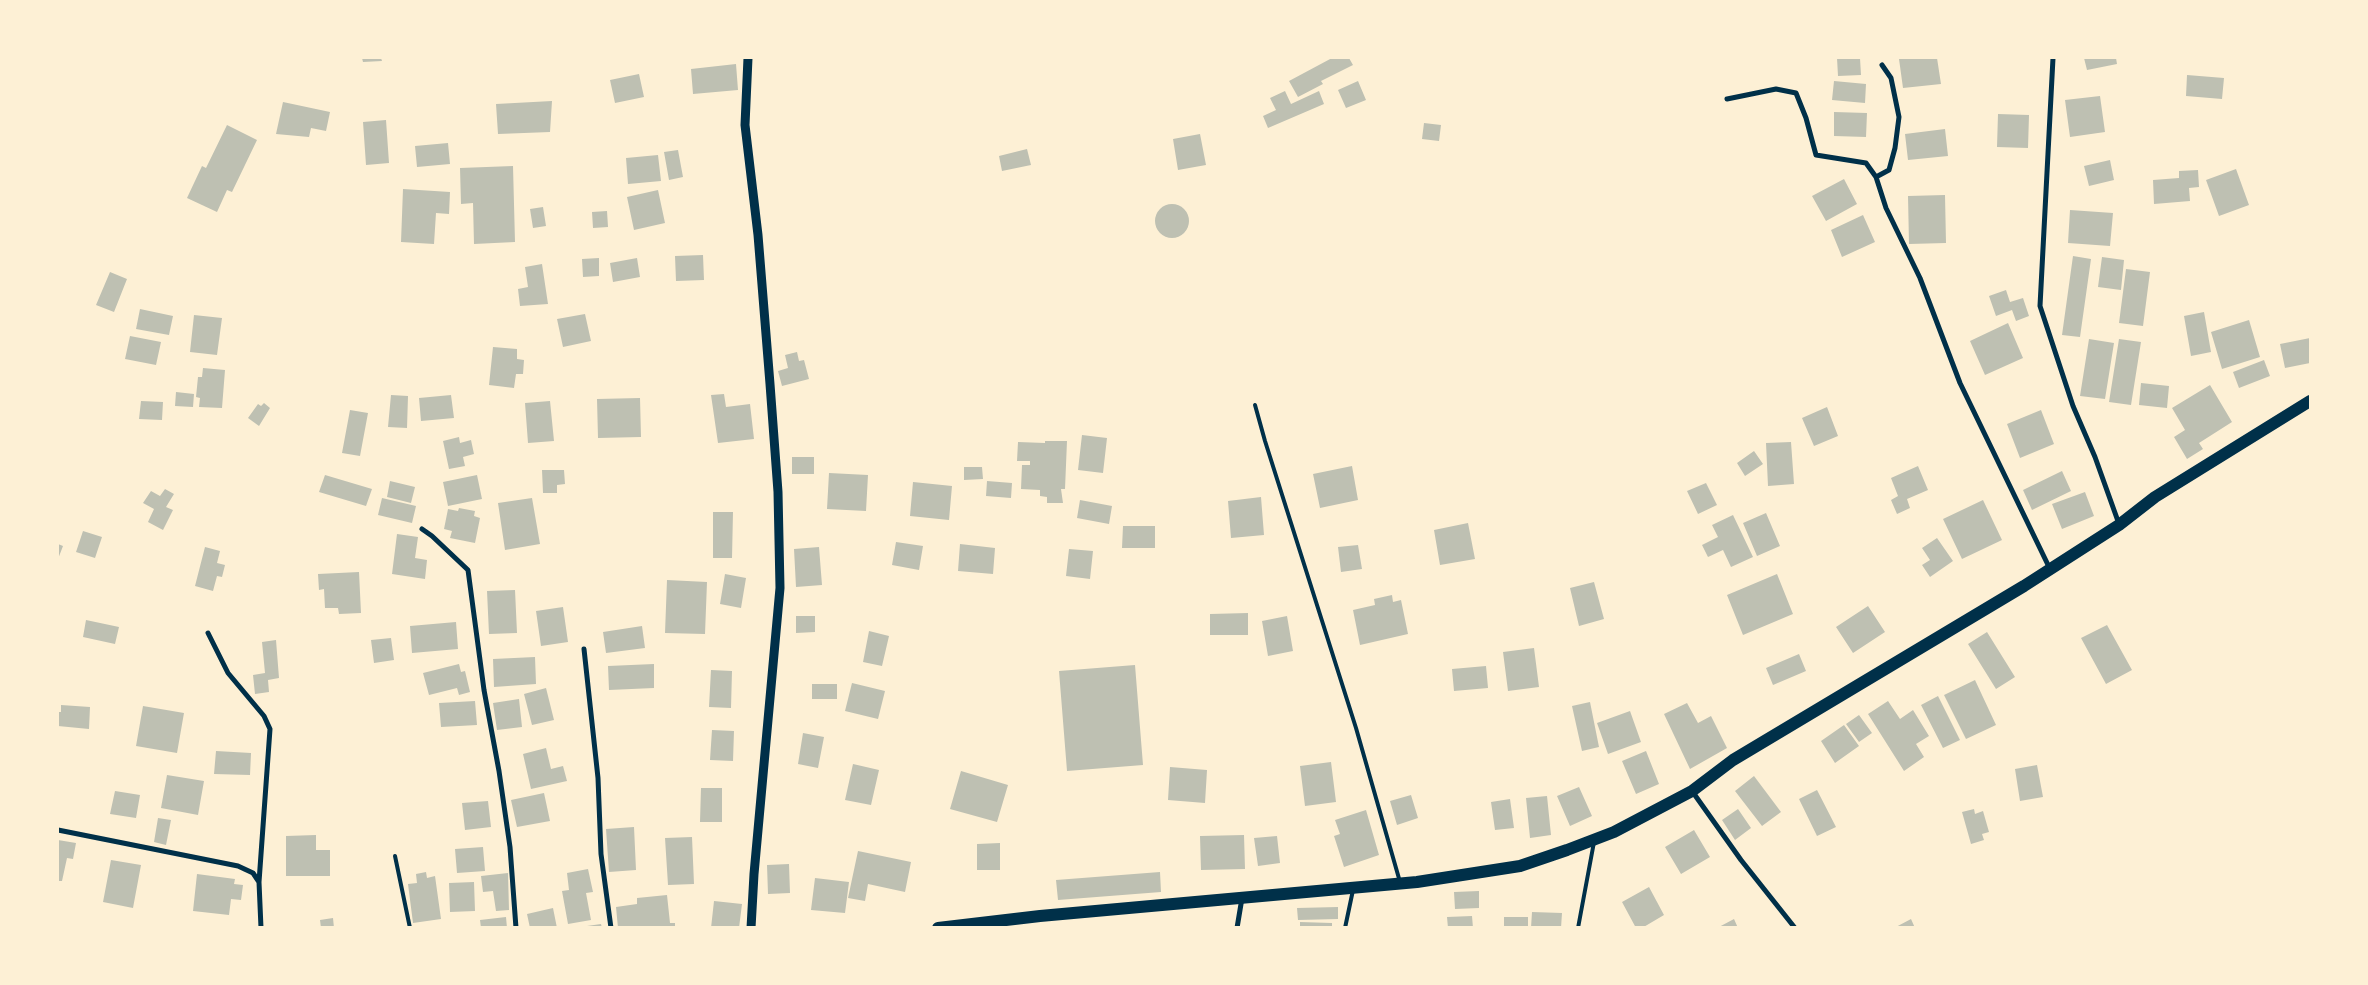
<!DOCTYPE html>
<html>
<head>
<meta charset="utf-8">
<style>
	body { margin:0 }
	#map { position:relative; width:2368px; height:985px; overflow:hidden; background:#fdf0d5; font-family:"Public Sans",sans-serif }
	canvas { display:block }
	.frame { position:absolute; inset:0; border:59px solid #fdf0d5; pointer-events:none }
</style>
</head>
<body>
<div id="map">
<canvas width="2368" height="985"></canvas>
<div class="frame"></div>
</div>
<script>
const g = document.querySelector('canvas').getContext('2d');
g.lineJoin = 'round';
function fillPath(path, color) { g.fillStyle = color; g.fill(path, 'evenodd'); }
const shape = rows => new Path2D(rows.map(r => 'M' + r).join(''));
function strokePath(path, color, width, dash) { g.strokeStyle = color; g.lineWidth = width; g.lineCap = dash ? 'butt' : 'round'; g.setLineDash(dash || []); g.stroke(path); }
const building = shape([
	[362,58,381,58,382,61,363,62],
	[1332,58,1349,58,1353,65,1321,81,1323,84,1298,97,1289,81],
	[1837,58,1860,58,1861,75,1838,76],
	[1907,58,1937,58,1941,84,1903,88,1899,59],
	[2084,58,2116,58,2117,64,2087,70],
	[736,64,738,90,693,94,691,69],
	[639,74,644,97,615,103,610,80],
	[2187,75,2224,78,2222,99,2186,96],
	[1358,81,1366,100,1346,108,1338,90],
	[1834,81,1866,84,1865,103,1832,100],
	[1285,91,1291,104,1319,91,1324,104,1268,128,1263,116,1276,110,1270,98],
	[2100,96,2105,132,2070,137,2065,100],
	[552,101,550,132,498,134,496,104],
	[283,102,330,112,326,131,311,128,309,137,276,134],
	[1834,112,1867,113,1866,137,1834,136],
	[1998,114,2029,115,2028,148,1997,147],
	[386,120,389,163,366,165,363,122],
	[1424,123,1441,125,1439,141,1422,139],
	[227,125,257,140,232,192,227,190,217,212,187,198,202,166,206,168],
	[1945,129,1948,156,1908,160,1905,134],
	[1200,134,1206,165,1178,170,1173,139],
	[448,143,450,164,417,167,415,146],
	[1027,149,1031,165,1002,171,999,156],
	[678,150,683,177,669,180,664,152],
	[658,155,661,181,628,184,626,158],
	[2110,160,2114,180,2089,186,2084,166],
	[513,166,515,242,474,244,473,203,461,204,460,168],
	[2236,169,2249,205,2219,216,2206,180],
	[2198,170,2199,187,2189,188,2190,201,2154,204,2153,180,2179,178,2179,171],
	[1844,179,1857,204,1826,221,1812,196],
	[403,189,450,192,449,214,436,213,434,244,401,242],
	[658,190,665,223,634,230,627,197],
	[1945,195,1946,243,1909,244,1908,196],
	'1155 221a17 17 0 1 1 34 0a17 17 0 1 1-34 0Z',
	[543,207,546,226,533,228,530,209],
	[2070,210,2113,213,2110,246,2068,243],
	[607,211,608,227,593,228,592,212],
	[1863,215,1875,242,1842,257,1831,230],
	[703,255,704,280,676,281,675,256],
	[2073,256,2091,259,2080,337,2062,335],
	[2102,257,2124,260,2121,290,2098,287],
	[599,258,599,276,583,277,582,259],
	[637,258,640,277,613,282,610,263],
	[542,264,548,304,520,306,518,289,528,287,525,267],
	[2126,269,2150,272,2143,326,2119,323],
	[110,272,127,279,114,312,96,305],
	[2006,290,2010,302,2023,298,2029,316,2016,321,2012,310,1996,316,1989,296],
	[140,309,173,316,169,335,136,329],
	[2204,312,2211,352,2191,356,2184,316],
	[585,314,591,341,563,347,557,319],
	[194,315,222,318,217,355,190,352],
	[2249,320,2260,357,2222,369,2211,332],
	[2008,323,2023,358,1985,375,1970,341],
	[130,336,161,342,156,365,125,359],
	[2310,338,2310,363,2285,368,2280,344],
	[2089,339,2114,343,2105,399,2080,396],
	[2119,339,2141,342,2131,405,2109,402],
	[493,347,517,349,517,359,524,360,523,374,516,374,514,388,489,385],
	[797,352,799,361,804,360,809,379,782,386,778,371,788,368,785,355],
	[2264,360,2270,376,2239,388,2233,372],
	[203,368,225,370,222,408,199,407,200,398,196,397,198,377,202,377],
	[2141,383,2169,386,2167,408,2139,405],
	[2210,385,2232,422,2199,443,2203,449,2187,459,2174,437,2185,430,2172,408],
	[176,392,194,394,193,407,175,406],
	[724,394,726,407,750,404,754,439,718,443,711,395],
	[391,395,408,396,407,428,388,427],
	[451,395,454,418,421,421,419,398],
	[640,398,641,437,598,438,597,399],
	[141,401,163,402,162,420,139,419],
	[550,401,554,441,528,443,525,403],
	[264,403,270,408,259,426,248,418,258,404,261,406],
	[1827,407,1838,436,1814,446,1802,418],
	[350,410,368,413,360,456,342,453],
	[2041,410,2054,444,2020,458,2007,424],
	[1082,435,1107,438,1103,473,1078,470],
	[459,437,460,443,471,440,474,454,463,457,465,466,449,469,443,441],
	[1045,441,1067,441,1065,489,1061,489,1063,503,1047,503,1047,497,1040,496,1040,490,1021,489,1022,465,1030,465,1030,461,1017,461,1018,442,1045,443],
	[1791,442,1794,484,1768,486,1766,443],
	[1754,451,1763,464,1745,476,1737,463],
	[792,457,814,457,814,474,792,474],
	[1352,466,1358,500,1320,508,1313,474],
	[1918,466,1928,490,1907,499,1910,508,1897,514,1891,500,1898,496,1891,478],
	[964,467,982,467,983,479,964,480],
	[542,470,564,470,565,484,557,485,557,493,543,493],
	[2062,471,2071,491,2032,510,2023,490],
	[829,473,868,475,866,511,827,509],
	[325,475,372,489,366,506,319,492],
	[477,475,482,499,448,506,443,482],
	[390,481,415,487,411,503,387,497],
	[987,481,1012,483,1011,498,986,496],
	[913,482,952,486,949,520,910,516],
	[1706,483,1717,505,1698,514,1687,491],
	[165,489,174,494,166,507,173,510,163,530,148,522,154,509,143,503,151,491,160,496],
	[2085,492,2094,516,2062,529,2052,504],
	[1261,497,1264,535,1231,538,1228,501],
	[382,498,416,506,412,523,378,515],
	[532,498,540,544,505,550,498,503],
	[1080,500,1112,506,1109,524,1077,518],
	[1983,500,2002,540,1962,559,1943,519],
	[459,508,475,511,474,516,480,518,475,543,450,538,452,531,444,529,448,509,458,511],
	[713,512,733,512,732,558,713,558],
	[1766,513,1780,546,1757,556,1743,523],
	[1733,515,1753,557,1731,567,1723,550,1708,557,1702,545,1718,537,1712,525],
	[1468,523,1475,559,1440,565,1434,530],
	[1123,526,1155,526,1155,548,1122,548],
	[83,531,102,537,95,558,76,552],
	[397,534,418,537,415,558,427,560,425,579,392,574],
	[1937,538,1953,561,1930,577,1922,565,1930,560,1922,548],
	[896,542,923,546,919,570,892,565],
	[58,544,63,546,58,559],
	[960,544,995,548,993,574,958,571],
	[1358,545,1362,569,1341,572,1338,547],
	[205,547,220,551,217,563,225,565,222,577,217,576,213,591,195,586],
	[819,547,822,585,796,587,794,549],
	[1069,549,1093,551,1090,579,1066,576],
	[359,572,361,613,339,614,338,608,325,608,324,589,319,590,318,574],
	[725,574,746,578,741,608,720,604],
	[1777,574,1793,614,1743,635,1727,595],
	[667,580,707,582,705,634,665,633],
	[1594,582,1604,619,1579,626,1570,588],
	[515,590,517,633,489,634,487,591],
	[1392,595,1393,602,1401,600,1408,634,1360,645,1353,610,1375,605,1374,599],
	[1868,606,1885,632,1853,653,1836,627],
	[563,607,568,642,541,646,536,611],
	[1248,613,1248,635,1210,635,1210,614],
	[796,616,815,616,815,632,796,633],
	[1287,616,1293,651,1268,656,1262,621],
	[86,620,119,627,115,644,83,637],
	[456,622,458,649,412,653,410,626],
	[2107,625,2132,670,2106,684,2081,638],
	[642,626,645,648,606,653,603,632],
	[869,631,889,636,882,666,863,662],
	[1987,632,2015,677,1996,689,1968,644],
	[391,638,394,660,374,663,371,640],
	[276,640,279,678,268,680,269,692,255,694,253,675,265,673,262,642],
	[1534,648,1539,687,1508,691,1503,652],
	[1799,654,1806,671,1773,685,1766,668],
	[535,657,536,684,494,687,493,659],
	[459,664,461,672,465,671,470,692,459,695,457,688,429,695,423,673],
	[654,664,654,688,609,690,608,666],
	[1135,665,1143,765,1067,771,1059,671],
	[1486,666,1488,688,1454,691,1452,669],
	[711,670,732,671,731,708,709,707],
	[1975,680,1996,725,1966,739,1944,695],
	[852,683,885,691,878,719,845,711],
	[812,684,837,684,837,699,812,699],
	[546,688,554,720,532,725,524,694],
	[1938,696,1960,740,1943,748,1921,705],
	[519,699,522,727,497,730,493,703],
	[475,701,477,725,441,727,439,703],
	[1888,701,1900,719,1913,710,1929,736,1916,744,1924,757,1904,771,1868,714],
	[1590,702,1599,747,1582,751,1572,706],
	[1687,703,1698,723,1711,716,1727,748,1690,769,1664,714],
	[61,705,90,707,89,729,58,726,58,712,61,712],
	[143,706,184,713,177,753,136,746],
	[1630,711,1641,742,1608,754,1597,723],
	[1859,715,1872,733,1859,742,1846,724],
	[1844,725,1859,746,1835,763,1821,741],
	[712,730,734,731,733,761,710,760],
	[803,733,824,737,818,768,798,764],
	[546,748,551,769,563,766,567,781,531,789,523,754],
	[216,751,251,753,250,775,214,774],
	[1646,751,1659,784,1636,794,1622,761],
	[1331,762,1336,802,1305,806,1300,766],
	[853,764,879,770,871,805,845,800],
	[2037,765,2043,797,2020,801,2015,769],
	[1170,767,1207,770,1205,803,1168,800],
	[961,771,1008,785,997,822,950,809],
	[167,775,204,781,198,815,161,808],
	[1754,776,1781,812,1762,826,1735,791],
	[1579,787,1592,816,1570,826,1557,796],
	[701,788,722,788,722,822,700,822],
	[1817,790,1836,827,1817,836,1799,799],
	[115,791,140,795,136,818,110,814],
	[544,793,550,821,517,827,511,800],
	[1411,795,1418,818,1397,825,1390,801],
	[1547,796,1551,835,1530,838,1526,798],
	[1510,799,1514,828,1495,830,1491,802],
	[488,801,491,827,465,830,462,803],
	[1738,809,1751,828,1735,840,1722,820],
	[1974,809,1975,814,1983,811,1989,832,1982,834,1984,840,1971,844,1962,812],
	[1366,810,1379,855,1344,867,1334,836,1340,834,1335,820],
	[158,818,171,820,166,845,154,842],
	[634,827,636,870,609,872,606,829],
	[1694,830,1710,857,1681,874,1665,847],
	[316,835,316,850,330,850,330,876,286,876,286,836],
	[1244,835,1245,869,1201,870,1200,836],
	[1277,836,1280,863,1258,866,1254,838],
	[692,837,694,884,668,885,665,838],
	[58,840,76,843,73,859,67,858,62,881,58,881],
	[1000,843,1000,870,977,870,977,844],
	[483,847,485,871,457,873,455,849],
	[858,851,911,862,905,892,868,884,865,901,848,898],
	[111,860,141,865,133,908,103,902],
	[789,864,790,893,768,894,767,865],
	[588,869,593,892,586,893,591,920,568,924,562,891,569,890,567,873],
	[426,872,427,878,435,876,441,919,413,923,408,884,417,883,416,874],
	[1160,872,1161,892,1058,900,1056,880],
	[508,873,509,910,496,911,493,891,483,892,481,876],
	[197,874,235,879,234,884,243,885,241,900,231,899,229,915,193,911],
	[815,878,849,882,845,913,811,910],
	[474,882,475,911,450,912,449,883],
	[1649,887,1664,915,1642,928,1636,928,1622,902],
	[1479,891,1479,908,1455,909,1454,892],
	[667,895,670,923,675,923,675,928,618,928,616,907,637,904,637,898],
	[714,901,742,904,739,928,711,928],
	[1338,907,1338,919,1298,920,1297,908],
	[553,908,557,928,530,928,527,914],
	[1532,912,1562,913,1561,928,1531,928],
	[1472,916,1473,928,1448,928,1447,917],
	[506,917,507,928,481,928,480,920],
	[1504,917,1528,917,1528,928,1504,928],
	[333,918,334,928,321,928,320,920],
	[1734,919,1738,928,1717,928],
	[1911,919,1915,928,1894,928],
	[1300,922,1332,923,1332,928,1300,928],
	[601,924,602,928,587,928,587,926]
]);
const service = shape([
	[1255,405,1265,441,1356,728,1400,882],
	[395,856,410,928],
	[1345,928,1353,890],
	[1578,928,1594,842]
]);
const minor = shape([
	[2053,58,2040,306,2073,406,2095,457,2119,524],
	[1727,99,1776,89,1796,93,1806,118,1816,155,1866,163,1876,177,1886,208,1920,278,1960,383,2050,569],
	[1876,177,1889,170,1895,148,1899,117,1891,78,1882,65],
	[422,529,432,536,468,570,484,690,499,771,510,847,516,928],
	[208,633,228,673,264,716,270,729,259,882],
	[584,649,598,778,601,854,611,928],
	[1692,791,1741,860,1795,928],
	[58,830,238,866,253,873,259,882,261,928],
	[1237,928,1242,898]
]);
const tertiary = shape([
	[748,58,745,125,758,235,770,384,778,492,780,588,754,874,751,928]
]);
const primary = shape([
	[938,928,1040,916,1417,882,1520,866,1567,850,1614,832,1692,791,1733,760,2024,586,2119,525,2155,497,2310,401]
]);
fillPath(building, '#bec0b2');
strokePath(service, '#003049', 4);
strokePath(minor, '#003049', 5);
strokePath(tertiary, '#003049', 9);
strokePath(primary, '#003049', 12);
</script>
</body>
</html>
